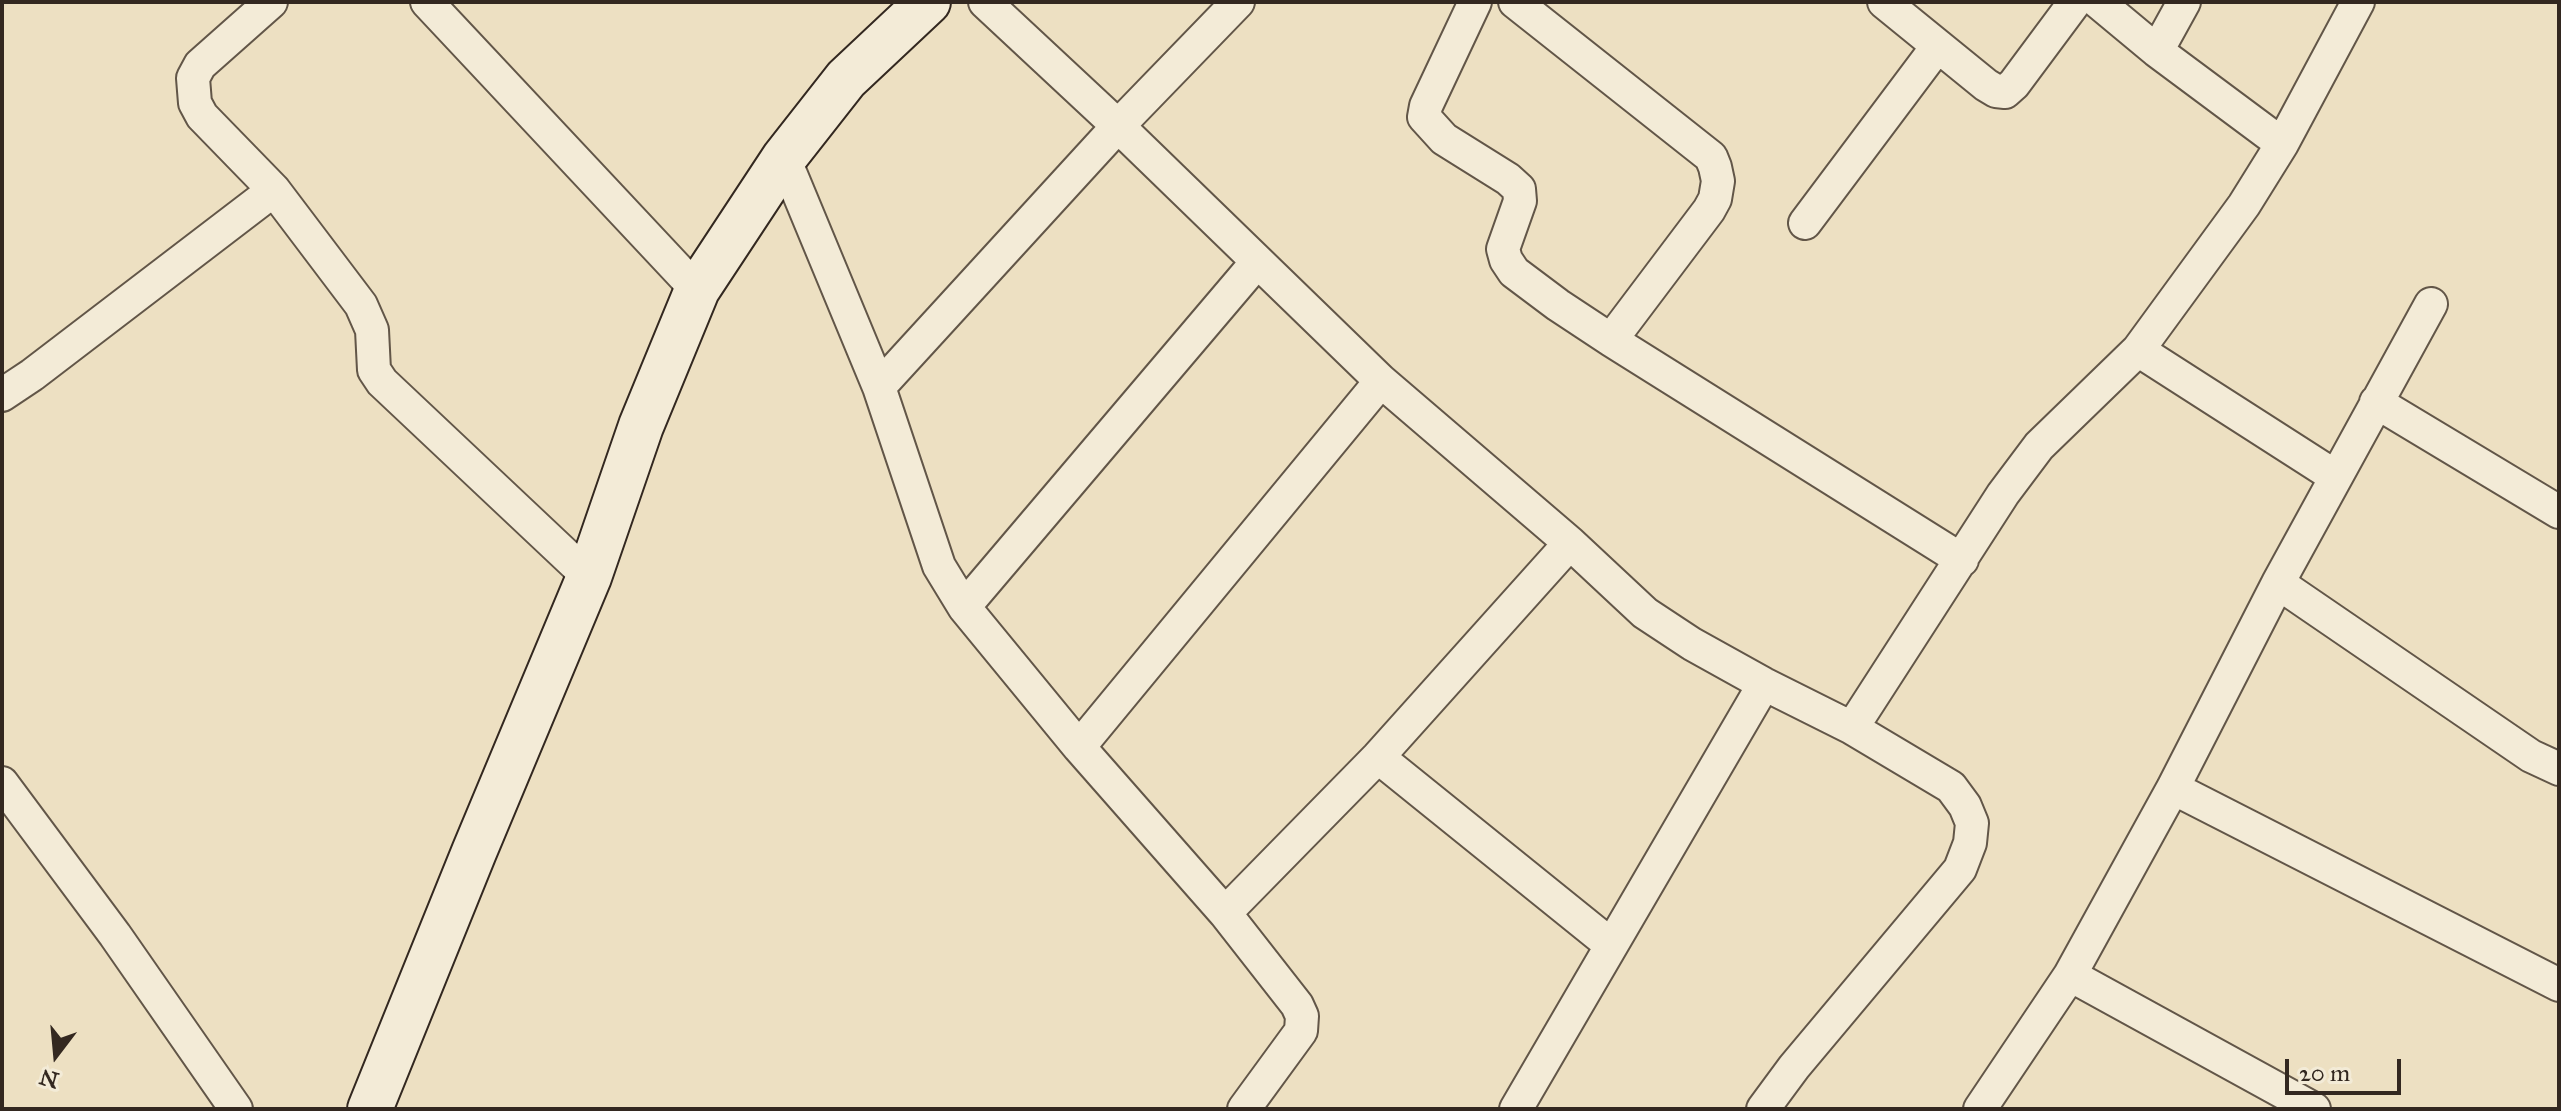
<!DOCTYPE html>
<html>
<head>
<meta charset="utf-8">
<style>
	body { margin:0 }
	#map { position:relative; width:2561px; height:1111px; overflow:hidden; background:#ede0c2; font-family:"IM FELL Great Primer",serif }
	canvas { display:block }
	.frame { position:absolute; inset:0; border:4px solid #332820; pointer-events:none }
	.north { position:absolute; left:16px; top:1015px; width:80px; height:80px; -webkit-text-stroke:6px #f3ebd7; paint-order:stroke; rotate:196deg; font-size:22px; font-weight:700; line-height:32px; text-align:center; color:#332820 }
	.north::after { content:''; display:block; margin:auto; width:28px; height:36px; background:#332820; clip-path:polygon(50% 0,100% 100%,50% 72%,0 100%) }
	.scale { position:absolute; left:2285px; top:1059px; width:116px; height:36px; box-sizing:border-box; border:4px solid #332820; border-top:0; padding-left:10px; font-size:24px; line-height:28px; white-space:nowrap; color:#332820; -webkit-text-stroke:6px #f3ebd7; paint-order:stroke }
</style>
</head>
<body>
<div id="map">
<canvas width="2561" height="1111"></canvas>
<div class="frame"></div>
<div class="north">N</div>
<div class="scale">20 m</div>
</div>
<script>
const g = document.querySelector('canvas').getContext('2d');
g.lineJoin = 'round';
const shape = rows => new Path2D(rows.map(r => 'M' + r).join(''));
function strokePath(path, color, width, dash) { g.strokeStyle = color; g.lineWidth = width; g.lineCap = dash ? 'butt' : 'round'; g.setLineDash(dash || []); g.stroke(path); }
const street = shape([
	[271,2,200,65,193,78,195,103,202,116,274,190,361,305,372,330,374,370,382,382,589,577],
	[427,2,697,290],
	[985,2,1118,126,1381,381,1570,543,1645,613,1692,644,1764,684,1852,728,1951,787,1965,806,1972,823,1970,843,1960,869,1794,1067,1763,1109],
	[1475,2,1426,106,1424,117,1444,139,1508,179,1519,189,1520,201,1503,249,1506,260,1514,272,1558,305,1611,340,1962,560],
	[1515,2,1711,157,1715,167,1718,181,1715,199,1709,210,1611,340],
	[1884,2,1986,85,1996,91,2005,92,2014,84,2075,2],
	[2098,2,2157,51,2282,144],
	[2157,51,2184,2],
	[784,158,879,387,939,566,964,607,1079,747,1225,913,1297,1005,1302,1016,1301,1031,1244,1109],
	[1805,223,1937,47],
	[2138,350,2336,477],
	[879,387,1118,126,1238,2],
	[2,395,32,375,274,190],
	[2376,402,2559,512],
	[2278,583,2531,756,2559,769],
	[964,607,1257,262],
	[1852,728,2003,494,2039,446,2138,350,2244,205,2282,144,2358,2],
	[1079,747,1381,381],
	[1378,757,1611,945],
	[2,783,115,935,236,1109],
	[2173,788,2559,985],
	[1225,913,1378,757,1570,543],
	[2070,975,2314,1109],
	[1516,1109,1764,684],
	[1980,1109,2070,975,2173,788,2278,583,2431,304]
]);
const secondary = shape([
	[370,1109,474,852,589,577,641,426,697,290,784,158,846,79,928,2]
]);
strokePath(street, '#625648', 36);
strokePath(secondary, '#332820', 48);
strokePath(street, '#f3ebd7', 32);
strokePath(secondary, '#f3ebd7', 44);
</script>
</body>
</html>
